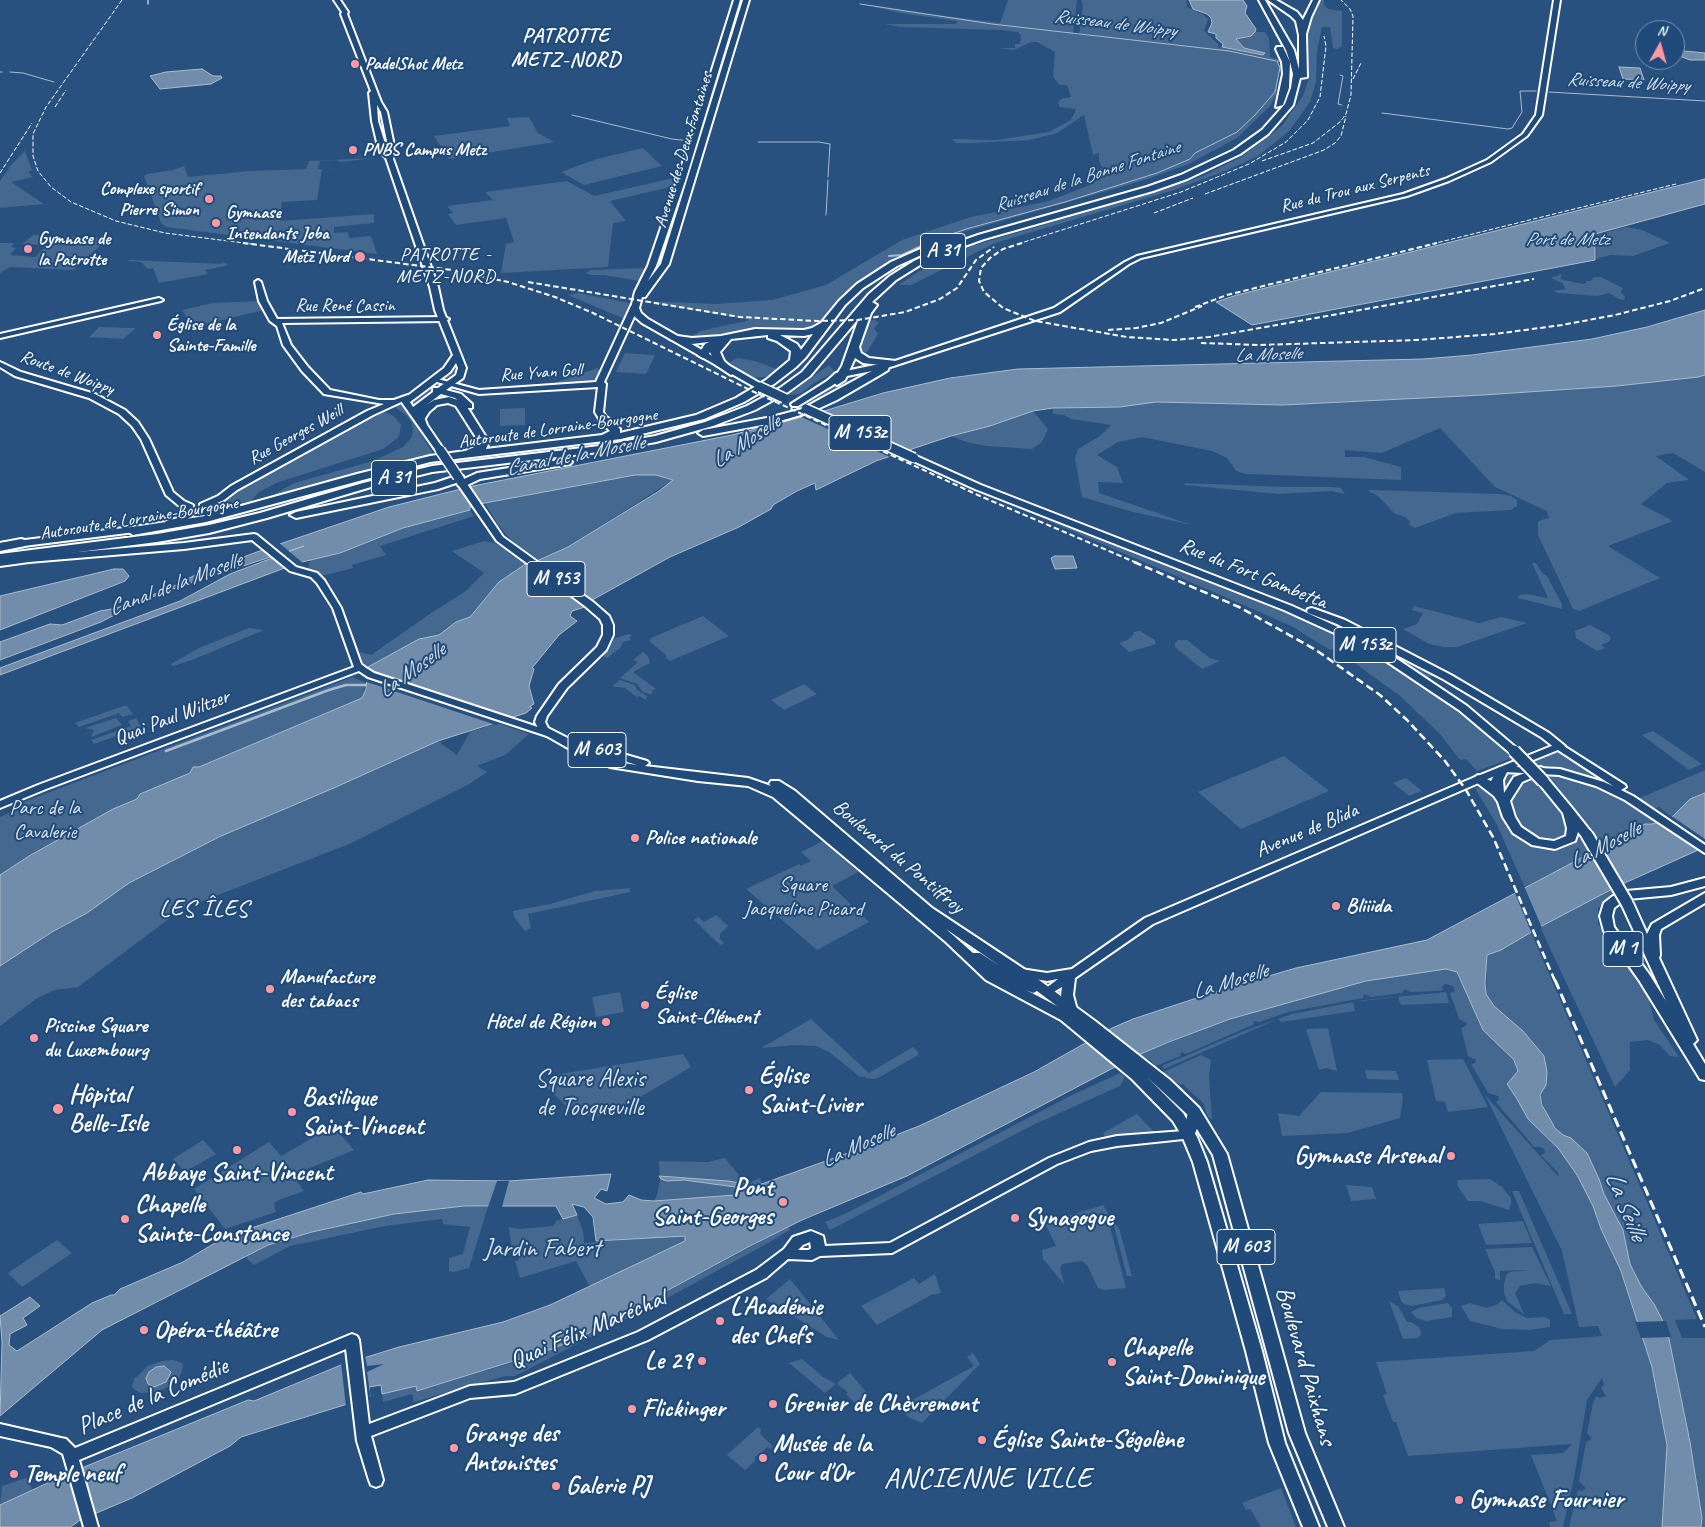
<!DOCTYPE html>
<html>
<head>
<meta charset="utf-8">
<style>
	body { margin:0 }
	#map { position:relative; width:1705px; height:1527px; overflow:hidden; background:#28517f; font-family:Caveat,sans-serif }
	canvas { display:block }
	.north { position:absolute; left:1635px; top:20px; width:50px; height:50px; box-sizing:border-box; background:#1f4a7a; border:1px solid #7992af; border-radius:50%; rotate:7deg; font-size:14px; font-weight:700; line-height:20px; text-align:center; color:#fff }
	.north::after { content:''; display:block; margin:auto; width:18px; height:22px; background:#ff9aa2; clip-path:polygon(50% 0,100% 100%,50% 72%,0 100%) }
</style>
</head>
<body>
<div id="map">
<canvas width="1705" height="1527"></canvas>
<div class="north">N</div>
</div>
<script>
const g = document.querySelector('canvas').getContext('2d');
g.lineJoin = 'round';
function fillPath(path, color) { g.fillStyle = color; g.fill(path, 'evenodd'); }
const shape = rows => new Path2D(rows.map(r => 'M' + r).join(''));
function strokePath(path, color, width, dash) { g.strokeStyle = color; g.lineWidth = width; g.lineCap = dash ? 'butt' : 'round'; g.setLineDash(dash || []); g.stroke(path); }
function drawText(font, color, halo, rows, align = 'center') {
  g.font = font + ' Caveat,sans-serif'; g.lineWidth = 4; g.setLineDash([]); g.textBaseline = 'middle'; g.strokeStyle = halo; g.fillStyle = color; for (const [text, x, y, turn = 0] of rows) {
    g.save(); g.translate(x, y); g.rotate((+turn || 0) * Math.PI / 180); g.textAlign = isNaN(turn) ? turn : align; if (halo) g.strokeText(text, 0, 0); g.fillText(text, 0, 0); g.restore();
  }
}
const green = shape([
	[1008,0,1077,0,1073,33,1079,35,1083,5,1081,0,1186,0,1187,7,1204,15,1208,19,1204,31,1218,44,1218,47,1263,55,1265,53,1244,48,1235,39,1251,36,1255,32,1265,32,1269,38,1270,57,1277,59,1280,66,1276,95,1270,106,1237,138,1189,164,1142,181,953,235,920,247,882,266,853,285,830,309,816,327,810,330,779,332,748,330,708,338,687,338,701,331,750,320,641,301,717,304,772,300,826,285,902,240,971,217,1049,201,1087,186,1098,177,1097,169,1103,168,1099,161,1099,153,1093,155,1084,115,1057,133,1029,140,973,143,956,143,952,139,996,140,1049,132,1071,120,1076,109,1060,107,1058,103,1061,99,1071,97,1067,85,1060,85,1053,77,1055,52,1037,42,1031,42,1014,50,997,48,1015,48,1015,44,1020,44,1021,35,1018,32,1002,30,900,27,885,24,955,24,958,21,901,13,870,6,1000,23],
	[1320,0,1324,0,1324,5,1328,9,1342,11,1342,46,1338,49,1333,48,1330,27,1322,27,1317,51,1316,82,1310,102,1289,131,1258,156,1225,171,1174,190,995,243,911,285,899,285,916,273,972,246,1162,190,1203,176,1241,157,1281,127,1303,96,1309,78,1308,25],
	[529,117,538,133,554,142,449,159,434,136,510,126,507,118],
	[643,148,662,166,584,185,561,172,597,159],
	[25,151,32,170,28,172,33,177,11,182,44,204,0,208,0,181,11,165],
	[374,158,341,162,336,160,320,161,318,169,375,167,322,169,317,200,282,202,280,221,374,214,374,223,334,227,334,233,348,232,349,238,371,236,377,254,166,227,161,223,144,176,147,174,173,170,184,166,188,177,249,171,306,169,309,161],
	[674,178,675,186,610,201,626,221,613,223,608,267,501,273,506,244,514,242,506,218,456,225,448,214,453,213,447,206,493,200,485,192,567,181,594,196],
	[684,184,687,184,663,263,656,263],
	[1626,227,1642,230,1670,243,1633,256,1610,255,1596,259,1597,235],
	[33,235,109,238,73,270,10,267,0,273,0,243,14,243,11,247,16,248,10,255,35,257,47,245,22,244],
	[130,260,221,264,223,262,229,265,205,270,208,274,159,283,153,268,148,269,141,262,128,261],
	[644,268,640,281,604,275,591,275,586,273,591,270],
	[1562,274,1560,279,1582,284,1587,283,1586,281,1591,281,1594,277,1601,277,1623,288,1621,292,1625,297,1624,300,1619,299,1609,293,1598,296,1558,293,1553,291,1566,289,1562,283,1551,278],
	[578,293,630,303,626,318,622,318,568,295],
	[260,301,264,310,193,327,182,310,213,303],
	[873,320,879,322,874,329,878,334,867,352,860,353,860,342,867,321],
	[99,327,132,328,136,328,123,339,89,337],
	[625,353,655,355,646,374,616,372],
	[456,356,462,373,439,391,465,401,449,400,412,412,408,397,447,370],
	[738,358,755,361,779,370,766,377,749,378,726,364],
	[829,365,835,372,814,383,800,394,787,395],
	[598,368,600,370,596,381,593,382,548,385],
	[875,371,816,406,807,405,806,403,840,383],
	[1705,375,1705,472,1673,453,1656,456,1689,480,1667,483,1641,504,1673,521,1608,546,1660,578,1579,611,1573,609,1538,535,1538,521,1549,518,1547,511,1495,487,1440,428,1382,453,1345,450,1345,457,1364,457,1401,467,1401,480,1246,474,1236,471,1227,458,1212,451,1142,437,1118,442,1097,455,1117,467,1123,483,1098,482,1099,493,1192,525,1133,512,1082,497,1075,459,1078,449,1100,436,1111,425,1071,419,1064,415,1053,414,1053,408,1120,407,1156,402,1283,405,1483,395,1617,386],
	[402,402,435,457,264,500,294,483,373,461,403,447,411,438,413,431,412,423,408,417,394,406],
	[525,408,525,425,500,426,500,409],
	[381,410,395,417,401,425,399,437,383,449,276,483,258,493,245,509,210,512,204,509],
	[1033,411,1048,429,1042,442,1032,449,987,446,966,442,951,436,990,426],
	[635,475,656,475,673,480,568,547,539,560,514,543,498,525,485,503],
	[1185,483,1284,487,1331,487,1341,488,1345,494,1332,491,1279,494,1184,485],
	[965,485,1286,611,1329,630,1391,664,1457,708,1494,738,1512,758,1477,771,1466,759,1460,760,1440,734,1400,696,1334,648,1330,650,1293,627,1246,606],
	[1371,490,1501,494,1511,496,1517,500,1517,506,1511,510,1456,513,1415,528,1409,525,1410,521,1405,517,1394,513,1378,496,1368,491],
	[470,510,474,516,380,546,386,555,352,565,353,568,326,575,319,575,308,570,310,559,340,553,403,528],
	[484,541,495,543,527,563,499,582,470,617,456,622,439,635,419,639,368,667,363,662,359,652,371,655,434,611,466,591,484,573,452,551],
	[1532,563,1536,563,1542,573,1547,576,1562,604,1562,609,1518,598,1519,595,1527,594,1548,598],
	[1414,606,1479,623,1501,617,1527,623,1457,647,1444,647,1429,644,1403,629,1417,624,1423,613,1412,610],
	[703,616,729,636,670,661,666,658,666,655,649,641,651,638],
	[1590,625,1610,636,1611,639,1608,642,1601,645,1605,648,1597,651,1576,638,1575,631],
	[249,628,264,630,192,660,173,666,171,664,199,648],
	[1140,631,1155,640,1156,644,1129,652,1119,643,1129,639,1134,634,1133,632],
	[629,634,633,636,629,637,631,640,623,642,620,648,607,658,603,656,615,638],
	[1178,640,1187,640,1210,658,1220,661,1202,669,1175,647,1175,643],
	[1376,647,1380,647,1437,676,1431,676,1427,679],
	[643,652,648,656,650,663,633,672,656,689,651,691,653,693,650,694,643,692,637,684,620,678,638,662,633,660],
	[353,677,366,683,362,698,199,767,193,767,191,773,140,794,137,799,113,809,29,856,0,875,0,817,24,806,21,803],
	[620,680,635,685,637,690,647,696,646,700,639,696,637,697,625,688,612,686],
	[804,684,817,694,784,710,771,700],
	[123,706,127,706,133,714,122,717,119,713,79,727,75,723],
	[116,718,122,725,91,737,94,730,85,728],
	[136,718,141,727,94,744,91,740,131,726,128,721],
	[498,723,529,734,505,755,477,766,487,772,471,783,349,844,182,909,78,987,54,990,36,999,0,1026,0,966,52,932,87,913,129,883,219,837,336,787,438,741,457,755,470,732],
	[1653,731,1702,764,1689,770,1642,735],
	[1559,746,1608,780,1640,798,1705,770,1705,793,1690,799,1672,817,1659,807,1645,812,1659,822,1645,824,1525,888,1497,825,1475,788,1484,787,1503,780,1520,762],
	[1284,756,1329,791,1241,829,1198,792],
	[1406,778,1422,791,1409,796,1393,783],
	[823,841,858,872,832,886,869,922,817,950,746,889,799,864,801,866,811,861,801,852],
	[1618,886,1621,892,1598,908,1598,924,1648,996,1654,1020,1679,1057,1670,1056,1660,1045,1648,1040,1630,1042,1630,1070,1615,1087,1540,927],
	[630,888,630,892,528,914,531,928,525,931,514,917,513,911,550,904,595,891],
	[716,915,728,926,720,934,720,939,724,943,720,945,694,920,698,917,704,922],
	[1531,932,1697,1319,1675,1320,1682,1338,1705,1338,1705,1527,1701,1527,1702,1518,1690,1442,1667,1329,1654,1304,1641,1286,1630,1264,1623,1230,1604,1194,1599,1179,1587,1153,1571,1138,1563,1136,1548,1118,1540,1095,1546,1085,1532,1041,1523,1031,1494,1006,1486,994,1487,955,1501,950],
	[1437,969,1446,969,1457,972,1483,1030,1514,1060,1518,1070,1507,1085,1517,1099,1528,1119,1558,1148,1577,1175,1593,1206,1601,1229,1621,1271,1652,1367,1667,1445,1662,1527,1569,1527,1578,1490,1581,1491,1586,1489,1579,1481,1586,1442,1592,1439,1587,1433,1593,1403,1596,1396,1600,1398,1606,1396,1601,1388,1604,1385,1602,1378,1587,1400,1574,1478,1563,1527,1550,1527,1549,1522,1557,1521,1531,1455,1563,1453,1572,1444,1408,1456,1396,1422,1393,1422,1383,1395,1387,1394,1376,1362,1534,1351,1550,1340,1602,1336,1598,1326,1579,1327,1562,1251,1485,1095,1559,1177,1558,1173,1541,1155,1545,1153,1544,1149,1540,1147,1534,1147,1496,1102,1499,1100,1498,1096,1488,1093,1471,1064,1475,1063,1476,1060,1468,1056,1461,1028,1466,1026,1467,1023,1459,1019,1450,993,1455,991,1453,986,1445,984,1442,987,1443,990,1437,991,1410,992,1405,989,1402,993,1371,997,1364,994,1363,998,1288,1012,1259,1022,1254,1021,1253,1025,1243,1029,1186,1054,1181,1052,1180,1056,1156,1066,1150,1060,1138,1055,1230,1019,1276,1005,1366,981],
	[620,992,624,1012,596,1017,592,997],
	[1446,992,1449,1003,1401,1005,1398,997,1353,1002,1355,1011,1281,1022,1278,1019,1164,1069,1162,1066,1244,1031,1292,1014,1364,1000],
	[811,1019,869,1073,913,1047,918,1052,918,1055,878,1078,872,1079,859,1076,829,1052,816,1046,795,1045,761,1048],
	[1328,1028,1337,1071,1326,1068,1319,1070,1306,1029],
	[683,1054,691,1067,617,1111,598,1116,579,1115,568,1108,545,1085,547,1079,554,1075],
	[1201,1055,1211,1060,1209,1076,1212,1119,1208,1117,1203,1103,1191,1092,1183,1084,1180,1085,1161,1073],
	[1463,1059,1488,1107,1448,1112,1445,1102,1436,1101,1427,1060],
	[1365,1070,1396,1071,1399,1080,1367,1079],
	[1120,1073,1125,1077,1120,1086,1035,1124,830,1230,825,1222,845,1214,1070,1096],
	[1321,1092,1402,1093,1403,1098,1400,1118,1348,1133,1282,1136,1278,1113,1299,1116],
	[1137,1114,1155,1133,1106,1138,1103,1133],
	[333,1126,354,1150,295,1174,294,1177,304,1191,276,1201,274,1204,276,1212,225,1229,194,1189,269,1142,281,1156],
	[203,1140,216,1154,185,1172,173,1159],
	[725,1158,746,1184,760,1178,762,1184,735,1195,654,1201,657,1195,660,1181,659,1161,708,1162],
	[1490,1179,1502,1187,1511,1198,1511,1203,1509,1210,1480,1201,1468,1201,1457,1185,1458,1180],
	[1346,1185,1372,1187,1376,1199,1351,1201],
	[1512,1191,1519,1191,1572,1314,1564,1314],
	[1103,1205,1111,1218,1109,1223,1126,1288,1104,1290,1098,1288,1087,1265,1082,1261,1062,1264,1060,1269,1064,1284,1043,1259,1042,1250,1056,1246,1045,1223],
	[464,1206,488,1207,469,1268,453,1272,449,1271,449,1258,463,1254,470,1227,443,1224,442,1219,385,1226,290,1246,254,1265,247,1259,247,1256,268,1245,340,1225,394,1214],
	[577,1215,583,1231,584,1243,685,1235,685,1241,590,1287,576,1261,520,1278,515,1261,519,1260,519,1251,512,1252,509,1227,520,1229,553,1226,556,1223,555,1221],
	[1523,1221,1532,1243,1486,1245,1478,1224],
	[1113,1222,1119,1228,1132,1276,1127,1276],
	[788,1227,790,1230,768,1243,669,1297,602,1331,515,1376,505,1376,414,1402,412,1394,383,1402,382,1394,417,1386,418,1391,534,1356,585,1335],
	[57,1240,72,1253,22,1287,8,1273],
	[1532,1247,1551,1286,1535,1283,1520,1286,1515,1293,1524,1314,1508,1302,1504,1294,1504,1284,1506,1275,1510,1272,1528,1270,1500,1271,1500,1280,1495,1279,1495,1272,1485,1249],
	[935,1274,941,1293,931,1295,877,1325,861,1306,914,1278,919,1284],
	[790,1279,839,1340,827,1337,766,1299],
	[1444,1288,1446,1296,1442,1300,1412,1306,1404,1304,1401,1301,1398,1291],
	[1502,1300,1515,1312,1527,1318,1545,1317,1550,1320,1550,1327,1529,1330,1502,1329,1470,1321,1461,1306,1470,1303,1487,1308,1498,1304],
	[1389,1301,1398,1306,1407,1322,1411,1322,1420,1328,1421,1335,1417,1338,1403,1339],
	[1448,1303,1452,1308,1452,1317,1426,1321,1416,1318,1411,1312,1418,1308],
	[973,1353,980,1364,922,1423,910,1418,898,1408,974,1366,967,1357],
	[802,1359,823,1377,836,1384,825,1393,789,1363],
	[173,1360,182,1363,183,1366,181,1374,176,1382,164,1389,154,1392,140,1393,134,1389,132,1386,134,1379,148,1366,162,1361],
	[850,1373,868,1394,856,1404,846,1394,848,1393,844,1389,838,1385,838,1382],
	[758,1427,761,1429,760,1434,773,1446,770,1449,768,1447,755,1457,755,1461,745,1470,727,1455],
	[29,1477,32,1491,0,1505,2,1486],
	[1281,1488,1296,1527,1261,1527,1250,1509,1246,1510,1242,1503]
]);
const water = shape([
	[1189,0,1243,0,1247,6,1245,13,1256,29,1255,32,1251,36,1236,39,1244,48,1265,53,1263,55,1222,47,1223,44,1216,38,1216,34,1208,32,1212,23,1211,18,1207,14,1193,9,1189,0],
	[1684,51,1705,53,1705,60,1690,60,1677,55,1678,52,1684,51],
	[1619,67,1640,68,1644,80,1623,79,1619,67],
	[202,69,213,76,221,76,222,78,211,84,160,89,150,76,166,72,202,69],
	[1705,179,1705,204,1595,234,1595,260,1252,325,1216,302,1237,295,1705,179],
	[1705,310,1705,375,1698,377,1617,386,1483,395,1283,405,1156,402,1120,407,1053,408,1033,411,990,426,951,436,876,461,816,490,815,483,797,491,773,505,771,509,739,527,670,557,594,599,585,607,572,611,570,616,577,621,559,635,532,668,534,669,529,686,534,704,530,706,532,708,526,713,438,741,336,787,219,837,129,883,87,913,52,932,0,966,0,875,29,856,113,809,137,799,140,794,190,773,193,767,199,767,362,698,366,689,368,667,419,639,439,635,456,622,470,617,499,582,527,563,539,560,568,547,659,491,673,480,656,475,635,475,485,503,470,507,470,510,403,528,340,553,298,563,0,675,0,668,180,601,230,574,304,546,173,589,121,609,122,611,101,622,0,660,0,642,50,624,62,625,100,611,117,608,168,589,199,573,268,548,389,507,473,486,732,435,811,415,883,393,950,378,1018,369,1423,359,1472,355,1592,339,1647,327,1705,310],
	[1055,556,1073,556,1077,568,1055,569,1051,558,1055,556],
	[114,569,123,569,129,576,125,581,115,585,0,630,0,596,114,569],
	[1705,793,1705,847,1618,886,1540,927,1501,950,1487,955,1485,983,1486,994,1494,1006,1523,1031,1544,1056,1547,1072,1546,1085,1540,1095,1542,1105,1555,1128,1563,1135,1571,1138,1587,1153,1599,1179,1604,1194,1623,1230,1630,1264,1641,1286,1654,1304,1667,1329,1690,1442,1702,1518,1701,1527,1662,1527,1667,1445,1652,1367,1621,1271,1601,1229,1593,1206,1577,1175,1558,1148,1528,1119,1517,1099,1507,1084,1518,1071,1514,1060,1483,1030,1457,972,1446,969,1366,981,1230,1019,1169,1042,1138,1055,907,1176,802,1220,750,1246,585,1335,552,1349,417,1391,416,1386,382,1394,381,1385,369,1387,370,1397,241,1437,230,1446,132,1498,80,1520,71,1527,0,1527,0,1505,67,1474,248,1400,254,1401,341,1365,399,1347,503,1322,550,1305,685,1241,685,1236,596,1241,593,1217,584,1207,572,1204,577,1215,563,1219,556,1206,464,1206,394,1214,312,1232,268,1245,102,1330,0,1416,2,1342,0,1316,30,1297,40,1306,23,1318,27,1325,10,1334,9,1345,17,1351,92,1303,111,1295,114,1295,120,1289,183,1262,227,1236,361,1192,363,1194,428,1180,509,1181,611,1174,607,1191,601,1189,594,1198,606,1204,623,1202,629,1195,641,1200,654,1201,735,1195,739,1190,735,1187,684,1180,667,1181,661,1179,659,1176,728,1181,756,1186,873,1144,919,1126,1034,1072,1112,1028,1133,1019,1221,990,1296,968,1427,940,1645,824,1652,824,1672,817,1690,799,1705,793],
	[164,1366,171,1372,166,1382,154,1387,148,1384,146,1378,149,1372,156,1367,164,1366]
]);
const pier = shape([
	[815,411,908,453,892,458,799,416],
	[278,542,304,564,289,569,263,547],
	[367,667,374,672,512,718,496,725,364,681],
	[1670,815,1705,839,1705,850,1701,851,1656,820],
	[1524,886,1542,928,1532,934,1514,891],
	[497,1181,509,1181,502,1207,488,1207],
	[1666,1321,1671,1337,1641,1338,1635,1322],
	[365,1355,367,1366,384,1364,367,1372,371,1400,346,1407,341,1363]
]);
const streamFar2 = shape([
	[860,4,992,24,1229,51,1276,61],
	[0,72,2,72],
	[10,72,23,73,54,82],
	[1340,75,1343,76,1338,104,1342,105],
	[1549,92,1705,101],
	[1382,113,1508,129,1512,128,1522,112,1520,91,1536,91],
	[572,115,672,139,690,141],
	[758,142,819,142,830,144,828,177],
	[826,215,828,180],
	[925,244,966,229,1065,202,1157,173,1190,159,1195,153,1237,132,1255,115,1275,92,1280,68,1277,61,1279,61]
]);
const streamFar1 = shape([
	[889,256,902,255,928,243]
]);
const stream = shape([
	[166,751,329,690,346,685,366,685]
]);
const secondary = shape([
	[1554,0,1560,0,1542,115,1527,136,1491,162,1449,181,1407,196,1141,258,1129,264,1060,312,887,368,881,368,880,366,1054,308,1125,262,1137,256,1403,194,1445,179,1487,160,1523,134,1536,115,1554,0],
	[258,280,261,282,267,301,277,319,445,317,449,319,445,321,282,323,291,345,308,367,330,390,379,400,394,400,408,395,412,397,373,415,237,490,224,500,203,509,200,508,200,504,218,496,231,486,367,411,384,404,324,394,302,371,283,345,277,326,270,321,259,301,255,282,258,280],
	[159,298,163,300,161,301,0,338,0,334,159,298],
	[635,304,639,306,604,382,606,384,603,412,608,420,607,422,601,422,595,412,598,387,479,394,430,380,434,378,479,390,596,382,631,306,635,304],
	[0,362,21,372,95,394,125,410,138,422,149,439,173,492,184,501,193,505,193,509,187,509,178,505,166,495,141,439,132,426,119,414,89,398,15,376,0,367,0,362],
	[202,508,209,511,224,510,228,513,224,516,208,517,199,513,199,509,202,508],
	[191,510,195,513,184,522,169,526,165,523,166,521,178,518,191,510],
	[140,526,143,527,143,531,0,549,0,543,140,526],
	[254,534,257,535,296,567,317,573,324,580,341,608,361,664,366,668,374,673,553,732,555,734,550,737,547,736,368,677,359,671,46,789,0,808,0,801,38,785,354,667,333,608,317,583,311,577,290,571,252,540,184,549,29,562,0,566,0,560,29,556,184,543,254,534],
	[1559,743,1625,785,1626,787,1621,790,1633,796,1705,845,1705,853,1625,800,1596,786,1559,775,1504,772,1153,924,1075,978,1073,995,1077,1010,1075,1013,1067,1013,1065,1010,1061,995,1062,987,1047,996,1043,995,1041,992,1058,979,1047,981,1021,977,1017,976,1015,973,1017,970,1021,969,1047,973,1072,969,1145,918,1468,780,1559,743],
	[1558,750,1613,786,1604,782,1560,769,1516,767,1558,750],
	[1194,1107,1198,1109,1200,1112,1199,1124,1193,1138,1117,1146,1091,1151,1057,1164,892,1253,820,1256,812,1260,788,1259,766,1278,648,1340,515,1394,470,1398,371,1436,383,1480,381,1485,376,1487,371,1485,369,1480,357,1441,346,1349,79,1460,98,1527,84,1527,63,1454,51,1447,0,1436,0,1424,61,1438,66,1439,75,1448,352,1334,357,1336,359,1340,369,1424,470,1386,514,1382,638,1332,756,1270,784,1249,793,1237,811,1231,823,1236,825,1246,890,1243,1049,1158,1089,1142,1117,1136,1184,1131,1188,1112,1190,1109,1194,1107],
	[810,1242,811,1248,809,1250,798,1250,803,1245,810,1242]
]);
const primary = shape([
	[334,0,340,0,348,12,347,14,381,102,387,112,393,141,393,159,438,287,443,310,466,368,463,378,446,390,461,394,472,404,472,408,466,408,455,398,441,394,421,409,427,425,444,450,440,453,437,452,401,401,444,368,453,355,435,310,430,287,386,158,384,156,377,142,372,121,369,93,371,91,341,14,342,12,334,0],
	[377,105,381,112,387,141,386,147,378,121,377,105],
	[456,363,458,368,456,375,438,388,433,388,433,392,413,407,410,402,450,372,456,363],
	[734,0,740,0,686,178,656,266,648,281,661,264,743,0,749,0,669,264,645,297,642,297,639,308,641,313,648,319,763,385,763,389,760,390,642,323,634,316,631,308,635,292,648,266,678,178,734,0],
	[884,363,887,364,887,368,842,377,833,385,798,406,792,406,791,404,827,381,836,373,884,363],
	[914,455,981,485,1292,606,1349,632,1388,653,1467,706,1520,751,1518,753,1510,753,1459,710,1380,657,1341,636,1284,610,975,489,911,460,911,456,914,455],
	[458,474,461,475,503,537,593,602,609,616,613,625,613,635,606,650,567,688,547,716,545,722,548,728,587,748,588,746,592,745,647,761,649,763,645,766,748,778,771,786,769,784,771,781,779,781,795,791,932,908,1024,969,1095,1021,1170,1080,1199,1108,1227,1154,1305,1433,1344,1527,1328,1527,1289,1433,1213,1155,1189,1116,1148,1078,1183,1113,1197,1137,1207,1162,1262,1351,1285,1443,1319,1527,1303,1527,1269,1443,1246,1351,1193,1162,1183,1138,1173,1121,1132,1079,1061,1020,986,980,946,942,773,797,748,786,698,781,610,767,568,748,540,732,535,722,537,716,559,684,597,647,603,635,603,625,600,619,585,606,497,541,453,477,458,474],
	[597,753,637,765,617,762,597,753],
	[946,929,1000,966,980,953,973,953,946,929],
	[1026,990,1033,993,1037,991,1057,1006,1026,990],
	[1312,608,1345,620,1451,675,1549,733,1565,746,1563,748,1555,748,1541,737,1443,679,1337,624,1308,613,1307,611,1308,609,1312,608],
	[1502,767,1508,770,1503,780,1504,793,1514,777,1541,767,1547,770,1545,772,1522,782,1510,801,1515,817,1521,827,1539,839,1554,841,1566,836,1567,828,1563,813,1537,781,1543,777,1547,778,1572,808,1591,832,1593,835,1591,838,1583,838,1578,832,1575,841,1555,849,1532,845,1513,833,1503,817,1498,802,1494,796,1472,779,1478,775,1491,781,1498,768,1502,767],
	[1705,878,1705,886,1671,895,1628,899,1633,903,1647,934,1652,924,1705,893,1705,903,1661,929,1659,935,1660,955,1659,958,1697,1040,1693,1044,1705,1064,1705,1080,1700,1079,1639,980,1604,931,1600,916,1604,903,1613,896,1626,891,1671,887,1705,878],
	[1622,902,1621,903,1666,1001,1649,974,1614,927,1612,916,1614,908,1622,902]
]);
const highway = shape([
	[1259,0,1265,0,1294,50,1299,69,1299,35,1296,21,1291,16,1268,0,1276,0,1297,12,1303,20,1313,0,1319,0,1311,17,1306,34,1307,77,1300,78,1293,105,1268,134,1240,154,1187,179,1153,191,984,239,948,252,920,265,896,280,872,302,877,305,871,313,859,347,861,353,869,358,896,361,896,365,889,366,888,370,880,375,837,400,811,412,773,423,703,436,698,433,703,430,772,417,802,409,879,367,880,365,863,363,855,358,845,380,837,385,832,382,842,366,859,318,810,376,788,392,755,410,713,426,656,442,599,452,432,472,371,487,267,518,209,533,157,542,0,562,0,554,157,534,209,525,260,513,363,483,432,466,599,446,655,436,705,422,747,406,780,388,802,372,869,294,890,276,914,261,942,248,978,235,1147,187,1181,175,1234,150,1262,130,1285,104,1291,88,1293,74,1290,62,1289,88,1283,105,1276,107,1283,74,1282,62,1276,49,1277,47,1283,47,1290,62,1286,50,1259,0],
	[925,247,928,248,928,252,897,266,863,288,845,305,806,357,796,367,774,384,744,402,704,419,621,439,430,462,206,522,133,535,127,531,133,527,205,516,357,474,430,456,465,451,477,446,479,442,456,406,448,403,437,405,429,412,424,420,416,420,415,418,421,408,434,400,449,397,464,402,489,442,486,449,602,435,610,431,599,420,604,417,608,418,620,429,620,433,696,415,736,398,766,380,790,360,791,351,777,341,768,338,768,335,731,339,720,352,724,361,736,372,731,375,716,365,710,352,707,357,703,358,698,355,705,344,709,342,692,344,670,339,670,335,692,338,721,336,755,329,804,330,812,328,821,323,839,301,857,284,891,262,925,247],
	[813,334,801,350,797,344,780,335,804,336,813,334],
	[566,459,572,462,570,464,480,479,463,487,459,486,457,484,459,482,438,489,296,518,290,515,296,512,435,483,459,475,463,476,464,479,477,473,566,459],
	[21,539,25,540,27,543,25,546,0,551,0,543,21,539]
]);
const railFar3 = shape([
	[122,0,46,107,33,134,33,156,38,171,51,187,71,202,116,221,165,233,252,244],
	[148,0,148,5],
	[1353,79,1361,63],
	[55,107,66,90],
	[1262,161,1313,143,1340,122,1346,114,1351,95,1353,16,1350,9,1341,0],
	[0,173,32,123],
	[1205,194,1324,150,1335,143,1341,136,1346,116],
	[1154,213,1193,198],
	[1018,244,1181,192,1249,164,1286,142,1308,120,1320,97,1326,46,1324,36],
	[1432,244,1676,184]
]);
const railFar2 = shape([
	[243,243,452,270,508,282,555,297,593,313,752,391,980,496,1137,563],
	[1022,243,1003,249,990,258,981,268,979,281,984,292,1003,308,1035,321,1127,337,1173,340,1209,337,1534,279],
	[528,282,740,317,817,321,858,320,905,312,940,299,957,288,976,260,994,247],
	[1195,307,1227,295,1437,243],
	[1108,330,1136,328,1161,323,1202,306],
	[1201,343,1260,345,1417,340,1495,334,1562,325,1615,315,1670,301,1705,288]
]);
const railFar1 = shape([
	[1134,562,1239,607,1316,650,1380,695,1407,720,1445,761,1466,790,1493,837,1555,981]
]);
const rail = shape([
	[1555,980,1705,1327]
]);
const primaryBridgeFar1 = shape([
	[760,387,784,398],
	[806,409,914,458],
	[440,450,458,477]
]);
const primaryBridge = shape([
	[1514,751,1543,781],
	[1587,835,1627,903]
]);
const markers = [
	[355,64,5,"#ff9aa2"],
	[353,150,5,"#ff9aa2"],
	[209,199,5,"#ff9aa2"],
	[216,223,5,"#ff9aa2"],
	[28,249,5,"#ff9aa2"],
	[360,257,6,"#ff9aa2"],
	[157,335,5,"#ff9aa2"],
	[635,838,5,"#ff9aa2"],
	[1336,906,5,"#ff9aa2"],
	[270,989,5,"#ff9aa2"],
	[645,1005,5,"#ff9aa2"],
	[606,1022,5,"#ff9aa2"],
	[34,1038,5,"#ff9aa2"],
	[749,1090,5,"#ff9aa2"],
	[58,1109,6,"#ff9aa2"],
	[292,1112,5,"#ff9aa2"],
	[237,1150,5,"#ff9aa2"],
	[1451,1156,5,"#ff9aa2"],
	[783,1202,5,"#ff9aa2"],
	[1015,1218,5,"#ff9aa2"],
	[125,1219,5,"#ff9aa2"],
	[720,1321,5,"#ff9aa2"],
	[144,1330,5,"#ff9aa2"],
	[702,1361,5,"#ff9aa2"],
	[1112,1362,5,"#ff9aa2"],
	[773,1404,5,"#ff9aa2"],
	[632,1409,5,"#ff9aa2"],
	[982,1440,5,"#ff9aa2"],
	[454,1448,5,"#ff9aa2"],
	[763,1458,5,"#ff9aa2"],
	[14,1474,5,"#ff9aa2"],
	[556,1486,5,"#ff9aa2"],
	[1459,1500,5,"#ff9aa2"]
];
const farPoinames = [
	["PadelShot Metz",365,64],
	["PNBS Campus Metz",363,150],
	["Complexe sportif",199,189,"right"],
	["Pierre Simon",199,210,"right"],
	["Gymnase",226,213],
	["Intendants Joba",226,234],
	["Gymnase de",38,239],
	["la Patrotte",38,260],
	["Metz Nord",349,257,"right"],
	["Église de la",167,325],
	["Sainte-Famille",167,346]
];
const farStreetnames = [
	["Avenue des Deux Fontaines",684,150,-73],
	["Rue du Trou aux Serpents",1355,189,-14],
	["Rue René Cassin",345,306],
	["Route de Woippy",67,373,20],
	["Rue Yvan Goll",541,373,-4],
	["Autoroute de Lorraine-Bourgogne",558,429,-8],
	["Rue Georges Weill",296,435,-29],
	["Autoroute de Lorraine-Bourgogne",139,519,-9]
];
const farWaternames = [
	["Ruisseau de Woippy",1115,24,7],
	["Ruisseau de Woippy",1628,83,3],
	["Ruisseau de la Bonne Fontaine",1087,177,-18],
	["Port de Metz",1567,240],
	["La Moselle",1268,355,-2]
];
const farNeighbourhoodnames = [
	["PATROTTE -",446,255],
	["METZ-NORD",446,277]
];
const shields = [
	[943,251,45],
	[860,433,62],
	[394,478,45],
	[556,579,58],
	[1365,645,62],
	[597,750,58],
	[1623,949,40],
	[1246,1247,58]
];
const shieldNames = [
	["A 31",943,251],
	["M 153z",860,433],
	["A 31",394,478],
	["M 953",556,579],
	["M 153z",1365,645],
	["M 603",597,750],
	["M 1",1623,949],
	["M 603",1246,1247]
];
const farDistrictnames = [
	["PATROTTE",566,36],
	["METZ-NORD",566,60]
];
const streetNames = [
	["Rue du Fort Gambetta",1253,574,22],
	["Quai Paul Wiltzer",172,718,-21],
	["Avenue de Blida",1307,831,-23],
	["Boulevard du Pontiffroy",898,857,40]
];
const parkNames = [
	["Parc de la",45,808],
	["Cavalerie",45,832],
	["Square",803,885],
	["Jacqueline Picard",803,909]
];
const poiNames = [
	["Police nationale",645,838],
	["Bliiida",1346,906],
	["Manufacture",280,977],
	["des tabacs",280,1001],
	["Église",655,993],
	["Saint-Clément",655,1017],
	["Hôtel de Région",596,1022,"right"],
	["Piscine Square",44,1026],
	["du Luxembourg",44,1050]
];
const waterNames = [
	["La Moselle",746,442,-34],
	["Canal de la Moselle",575,456,-11],
	["Canal de la Moselle",175,585,-21],
	["La Moselle",412,671,-36],
	["La Moselle",1605,846,-28],
	["La Moselle",1230,982,-17],
	["La Moselle",858,1146,-24]
];
const quarterNames = [
	["LES ÎLES",204,910]
];
const nearPoinames = [
	["Église",759,1076],
	["Saint-Livier",759,1105],
	["Hôpital",69,1095],
	["Belle-Isle",69,1124],
	["Basilique",302,1098],
	["Saint-Vincent",302,1127],
	["Gymnase Arsenal",1441,1156,"right"],
	["Abbaye Saint-Vincent",237,1173,"center"],
	["Pont",773,1188,"right"],
	["Saint-Georges",773,1217,"right"],
	["Chapelle",135,1205],
	["Sainte-Constance",135,1234],
	["Synagogue",1025,1218],
	["L'Académie",730,1307],
	["des Chefs",730,1336],
	["Opéra-théâtre",154,1330],
	["Chapelle",1122,1348],
	["Saint-Dominique",1122,1377],
	["Le 29",692,1361,"right"],
	["Grenier de Chèvremont",783,1404],
	["Flickinger",642,1409],
	["Grange des",464,1434],
	["Antonistes",464,1463],
	["Église Sainte-Ségolène",992,1440],
	["Musée de la",773,1444],
	["Cour d'Or",773,1473],
	["Temple neuf",24,1474],
	["Galerie PJ",566,1486],
	["Gymnase Fournier",1469,1500]
];
const nearParknames = [
	["Square Alexis",590,1079],
	["de Tocqueville",590,1108],
	["Jardin Fabert",542,1249]
];
const nearStreetnames = [
	["Quai Félix Maréchal",588,1330,-23],
	["Boulevard Paixhans",1305,1366,74],
	["Place de la Comédie",153,1397,-23]
];
const nearWaternames = [
	["La Seille",1625,1206,68]
];
const nearQuarternames = [
	["ANCIENNE VILLE",988,1479]
];
fillPath(green, '#446890');
fillPath(water, '#718dab');
strokePath(water, '#aabbcd', 1);
fillPath(pier, '#28517f');
strokePath(streamFar2, '#aabbcd', 1);
strokePath(streamFar1, '#aabbcd', 2);
strokePath(stream, '#aabbcd', 2.5);
strokePath(secondary, '#fff', 4);
strokePath(primary, '#fff', 4);
strokePath(highway, '#fff', 4);
fillPath(secondary, '#1f4a7a');
fillPath(primary, '#1f4a7a');
fillPath(highway, '#1f4a7a');
strokePath(railFar3, '#fff', 1, [4.5, 2]);
strokePath(railFar2, '#fff', 2, [5.5, 3]);
strokePath(railFar1, '#fff', 2.5, [8, 4]);
strokePath(rail, '#fff', 3, [10, 5]);
strokePath(primaryBridgeFar1, '#fff', 12, []);
strokePath(primaryBridge, '#fff', 15, []);
strokePath(primaryBridgeFar1, '#1f4a7a', 9);
strokePath(primaryBridge, '#1f4a7a', 11);
for (const [x, y, r, color] of markers) { const dot = new Path2D(); dot.arc(x, y, r, 0, 2 * Math.PI); g.fillStyle = color; g.fill(dot); strokePath(dot, '#1f4a7a', 2); }
drawText('bold 18px', '#fff', '#1f4a7a', farPoinames, 'left');
drawText('18px', '#fff', '#1f4a7a', farStreetnames);
drawText('italic 19px', '#d4dde6', '#1f4a7a', farWaternames);
g.letterSpacing = '1px';
drawText('19px', '#fff', '#1f4a7a', farNeighbourhoodnames);
g.letterSpacing = '0px';
for (const [x, y, w] of shields) { const box = new Path2D(); box.roundRect(x - w / 2, y - 17.5, w, 35, 4); g.fillStyle = '#1f4a7a'; g.fill(box); strokePath(box, '#fff', 1); }
drawText('bold 20px', '#fff', null, shieldNames);
g.letterSpacing = '1px';
drawText('bold 21px', '#fff', '#1f4a7a', farDistrictnames);
g.letterSpacing = '0px';
drawText('21px', '#fff', '#1f4a7a', streetNames);
drawText('21px', '#dae1e9', '#1f4a7a', parkNames);
drawText('bold 21px', '#fff', '#1f4a7a', poiNames, 'left');
drawText('italic 22px', '#d4dde6', '#1f4a7a', waterNames);
g.letterSpacing = '1px';
drawText('24px', '#fff', '#1f4a7a', quarterNames);
g.letterSpacing = '0px';
drawText('bold 25px', '#fff', '#1f4a7a', nearPoinames, 'left');
drawText('25px', '#dae1e9', '#1f4a7a', nearParknames);
drawText('25px', '#fff', '#1f4a7a', nearStreetnames);
drawText('italic 26px', '#d4dde6', '#1f4a7a', nearWaternames);
g.letterSpacing = '1px';
drawText('29px', '#fff', '#1f4a7a', nearQuarternames);
g.letterSpacing = '0px';
</script>
</body>
</html>
